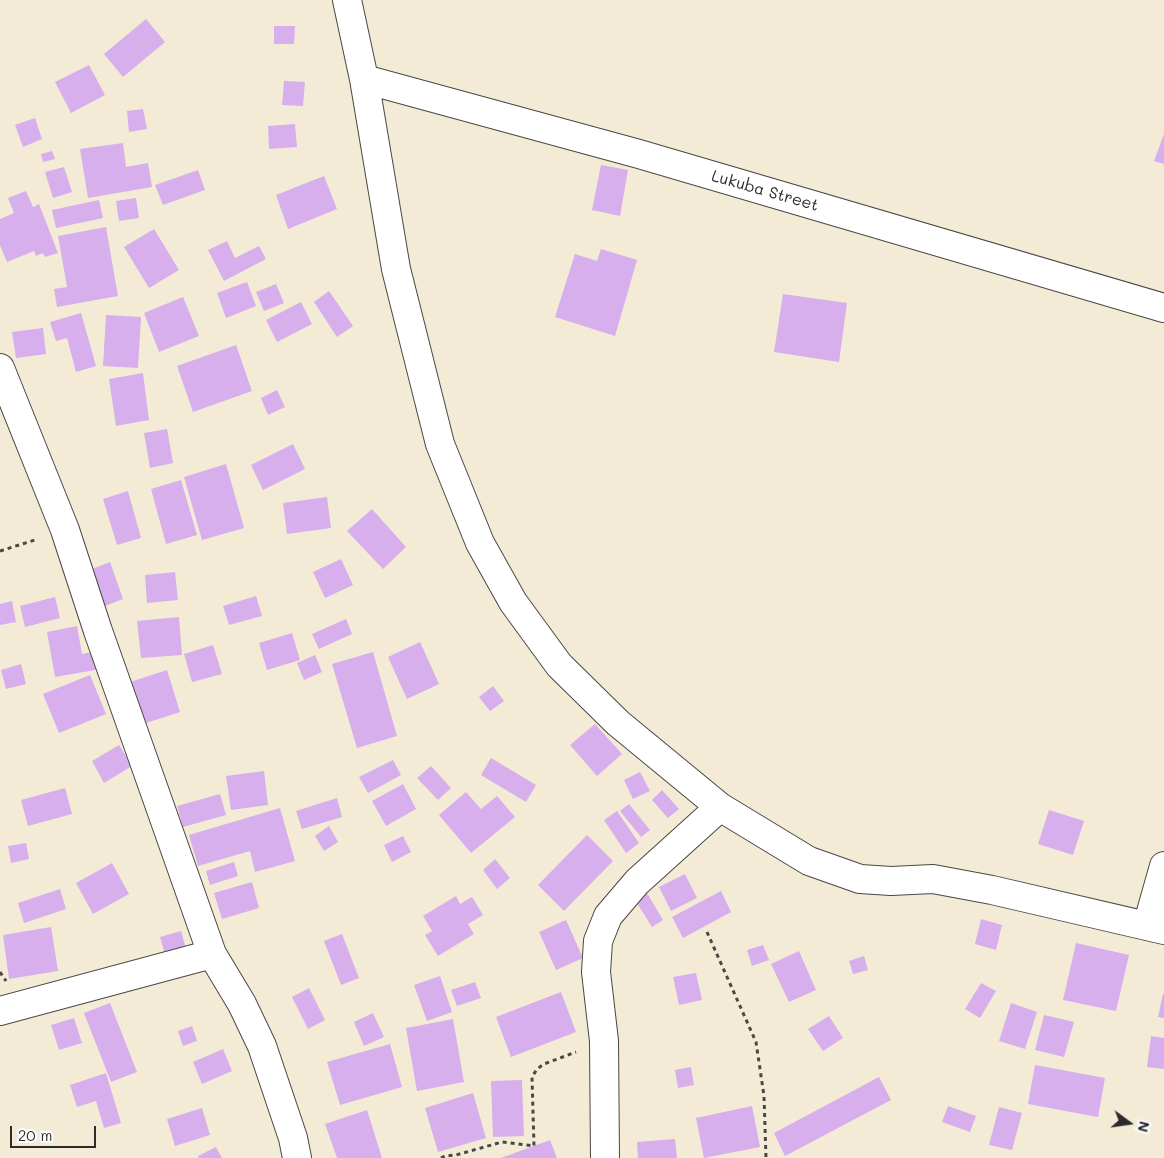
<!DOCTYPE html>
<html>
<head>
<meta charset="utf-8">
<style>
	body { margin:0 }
	#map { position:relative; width:1164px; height:1158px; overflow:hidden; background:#f4ebd6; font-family:Mali,sans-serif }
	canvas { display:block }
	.north { position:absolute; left:1104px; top:1098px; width:50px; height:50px; -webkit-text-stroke:4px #fff; paint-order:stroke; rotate:104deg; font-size:14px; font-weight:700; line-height:20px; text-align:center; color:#2b2b2b }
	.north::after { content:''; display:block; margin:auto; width:18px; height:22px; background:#2b2b2b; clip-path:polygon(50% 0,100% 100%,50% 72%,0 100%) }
	.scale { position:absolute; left:10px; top:1126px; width:86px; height:22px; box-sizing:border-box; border:2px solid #2b2b2b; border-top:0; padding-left:6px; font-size:15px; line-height:18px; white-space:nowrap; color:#2b2b2b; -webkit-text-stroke:4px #fff; paint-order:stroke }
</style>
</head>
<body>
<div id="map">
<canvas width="1164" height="1158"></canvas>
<div class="north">N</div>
<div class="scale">20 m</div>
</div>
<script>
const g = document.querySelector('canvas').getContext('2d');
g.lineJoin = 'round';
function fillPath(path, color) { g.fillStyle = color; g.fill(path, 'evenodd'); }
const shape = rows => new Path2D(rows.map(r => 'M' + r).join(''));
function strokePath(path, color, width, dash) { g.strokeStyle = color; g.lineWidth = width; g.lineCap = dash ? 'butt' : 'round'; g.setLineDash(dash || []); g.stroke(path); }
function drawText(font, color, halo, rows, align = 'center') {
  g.font = font + ' Mali,sans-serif'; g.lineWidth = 5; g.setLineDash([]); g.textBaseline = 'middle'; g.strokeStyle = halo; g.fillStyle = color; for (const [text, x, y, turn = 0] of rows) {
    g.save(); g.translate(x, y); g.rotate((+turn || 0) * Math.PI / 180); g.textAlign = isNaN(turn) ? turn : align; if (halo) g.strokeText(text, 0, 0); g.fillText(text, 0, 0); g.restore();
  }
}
const building = shape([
	[146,19,165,42,123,77,104,54],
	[274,26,295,26,294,44,274,44],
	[89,65,105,95,71,113,55,82],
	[284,81,305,82,303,106,282,105],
	[143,109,147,129,129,132,127,111],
	[35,118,42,139,23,147,15,125],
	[295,124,297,147,269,149,268,126],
	[1164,134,1164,164,1154,161],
	[123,143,126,167,148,163,152,187,88,198,80,149],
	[52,151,55,159,43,162,41,154],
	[601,165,628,170,620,216,592,210],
	[64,167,72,192,53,198,45,172],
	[198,170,205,190,163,205,155,185],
	[324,176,337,209,288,229,276,195],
	[26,191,33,207,39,204,58,253,45,257,43,253,36,256,34,251,7,262,0,245,0,219,14,213,8,198],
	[136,198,139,218,119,221,116,201],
	[99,200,103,218,56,228,52,210],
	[106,227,118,296,57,307,54,289,67,287,58,236],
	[154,229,179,270,149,288,124,247],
	[227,241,235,258,259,246,266,259,224,281,208,250],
	[601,249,637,260,615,336,555,317,575,254,597,261],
	[247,282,256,306,226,318,217,293],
	[276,284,284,303,264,311,256,292],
	[329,291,353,326,337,337,314,302],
	[783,294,847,303,839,362,774,352],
	[183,297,199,336,159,352,144,313],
	[301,302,312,324,277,342,266,320],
	[81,313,96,366,76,372,67,338,56,341,50,322],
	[106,315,141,317,138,368,103,366],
	[43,328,46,354,16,358,12,332],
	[236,345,252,391,193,412,177,366],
	[143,373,149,420,116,426,109,379],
	[277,390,285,407,268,415,261,398],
	[167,429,173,463,150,468,144,433],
	[293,444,305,469,263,490,251,465],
	[226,464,244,528,202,540,184,477],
	[181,480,197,535,166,544,151,489],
	[128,491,141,538,117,545,103,499],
	[327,497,331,528,287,534,283,503],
	[372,509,406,547,383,569,347,531],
	[341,559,353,585,325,598,313,572],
	[110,562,123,599,97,609,84,572],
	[175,572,178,600,147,603,145,575],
	[256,596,262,616,229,625,223,606],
	[55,597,60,618,25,627,20,606],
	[12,601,16,622,0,625,0,604],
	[179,617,182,655,141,658,137,621],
	[346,619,352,634,319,649,312,634],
	[77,626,82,654,98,651,101,669,55,677,47,632],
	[292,633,300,660,267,670,259,643],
	[420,642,439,684,407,699,388,657],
	[213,645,222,674,192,682,184,654],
	[373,652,397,736,357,748,332,664],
	[315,655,322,672,304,680,297,663],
	[21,664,26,684,6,689,1,670],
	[167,670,180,712,143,724,130,682],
	[90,675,106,714,59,733,43,694],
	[493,686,504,701,490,711,479,697],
	[595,724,622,754,597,776,570,745],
	[119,745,132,766,104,783,92,761],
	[491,758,536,785,526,802,481,775],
	[393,760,401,775,368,793,359,777],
	[431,766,451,788,438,800,417,778],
	[264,771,268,805,231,810,226,776],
	[640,772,650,791,633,799,624,780],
	[403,784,416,809,386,826,372,801],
	[65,788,72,814,28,826,21,800],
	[662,790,679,809,668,818,652,800],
	[466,792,481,809,497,796,515,817,471,853,439,815],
	[220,794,226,815,183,827,177,806],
	[337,798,342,817,302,829,296,811],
	[629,804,650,830,641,837,620,811],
	[280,808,295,861,255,872,250,851,198,866,189,835],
	[1049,810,1084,821,1073,855,1038,844],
	[617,811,639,843,626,853,604,820],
	[329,826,338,842,324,851,315,836],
	[587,835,613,861,564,911,538,885],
	[403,836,411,852,392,862,384,845],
	[26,843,29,859,11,863,8,846],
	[495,859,510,878,497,889,483,870],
	[234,862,238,876,210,885,206,871],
	[112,863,129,894,93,914,76,883],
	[685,874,697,898,671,911,659,887],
	[252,882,259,908,222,919,214,893],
	[60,889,66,909,24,923,18,903],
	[721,891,731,912,683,938,672,917],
	[647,893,663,920,652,927,635,900],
	[456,896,460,904,472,897,483,915,468,924,474,934,438,956,425,935,432,931,423,916],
	[981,919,1002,925,996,950,975,944],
	[566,920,583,958,556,970,539,932],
	[51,927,58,971,9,979,3,935],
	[181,931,186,949,165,955,160,937],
	[342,934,359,978,341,985,324,941],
	[1076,943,1129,955,1116,1011,1063,1000],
	[763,945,769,960,752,966,747,950],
	[799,951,816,990,789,1002,771,964],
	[864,956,868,970,853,974,849,961],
	[696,973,702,1000,679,1005,673,977],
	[440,976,452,1012,427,1021,414,985],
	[475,982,481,998,457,1006,451,990],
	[981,983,996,991,980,1018,965,1009],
	[309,988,325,1020,308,1029,292,997],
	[561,992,576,1032,511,1057,496,1017],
	[1163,994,1164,994,1164,1018,1158,1017],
	[110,1003,137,1072,111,1082,84,1013],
	[1011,1003,1037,1012,1025,1049,999,1041],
	[373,1013,384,1037,364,1046,354,1022],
	[1044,1015,1074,1022,1064,1057,1035,1050],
	[829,1016,843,1038,823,1051,808,1029],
	[74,1018,82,1043,59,1050,51,1025],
	[453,1019,464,1082,417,1091,406,1028],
	[192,1026,197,1041,183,1046,178,1031],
	[1151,1036,1164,1038,1164,1069,1147,1067],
	[390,1044,402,1087,340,1105,327,1062],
	[223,1049,232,1071,202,1084,193,1062],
	[1035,1065,1105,1078,1098,1117,1028,1104],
	[691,1067,694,1085,678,1088,675,1070],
	[106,1073,121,1123,104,1128,96,1101,77,1107,70,1085],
	[879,1077,891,1100,785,1156,774,1133],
	[522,1080,524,1136,493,1137,491,1081],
	[473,1093,486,1138,438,1152,425,1108],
	[752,1106,760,1147,704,1158,696,1118],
	[948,1106,976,1116,970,1132,942,1122],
	[999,1107,1022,1113,1012,1150,989,1145],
	[202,1108,210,1135,175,1146,167,1119],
	[367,1110,382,1158,337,1158,325,1124],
	[675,1139,677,1158,638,1158,637,1142],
	[550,1140,557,1158,501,1158],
	[216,1147,222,1158,199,1158,198,1156]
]);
const path = shape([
	[0,551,38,539],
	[707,932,756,1042,764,1096,766,1158],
	[0,972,6,981],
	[441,1158,445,1156,456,1155,502,1142,534,1146,532,1077,537,1069,544,1064,576,1052]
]);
const minor = shape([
	[347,0,364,79,396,269,440,444,480,543,513,602,559,665,618,723,720,807,809,861,860,879,891,881,933,879,992,890,1164,930],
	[364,79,639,154,1164,308],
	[0,368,65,530,98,631,212,954,242,1004,262,1046,293,1138,297,1158],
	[1147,926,1164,866],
	[0,1011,212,954],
	[605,1158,604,1041,596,972,598,941,608,916,637,882,720,807]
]);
const streetNames = [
	["Lukuba Street",765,191,16]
];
fillPath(building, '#d6afec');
strokePath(minor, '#494845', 30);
strokePath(path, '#494845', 3, [4, 4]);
strokePath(minor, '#fff', 28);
drawText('16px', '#2b2b2b', '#fff', streetNames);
</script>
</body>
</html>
